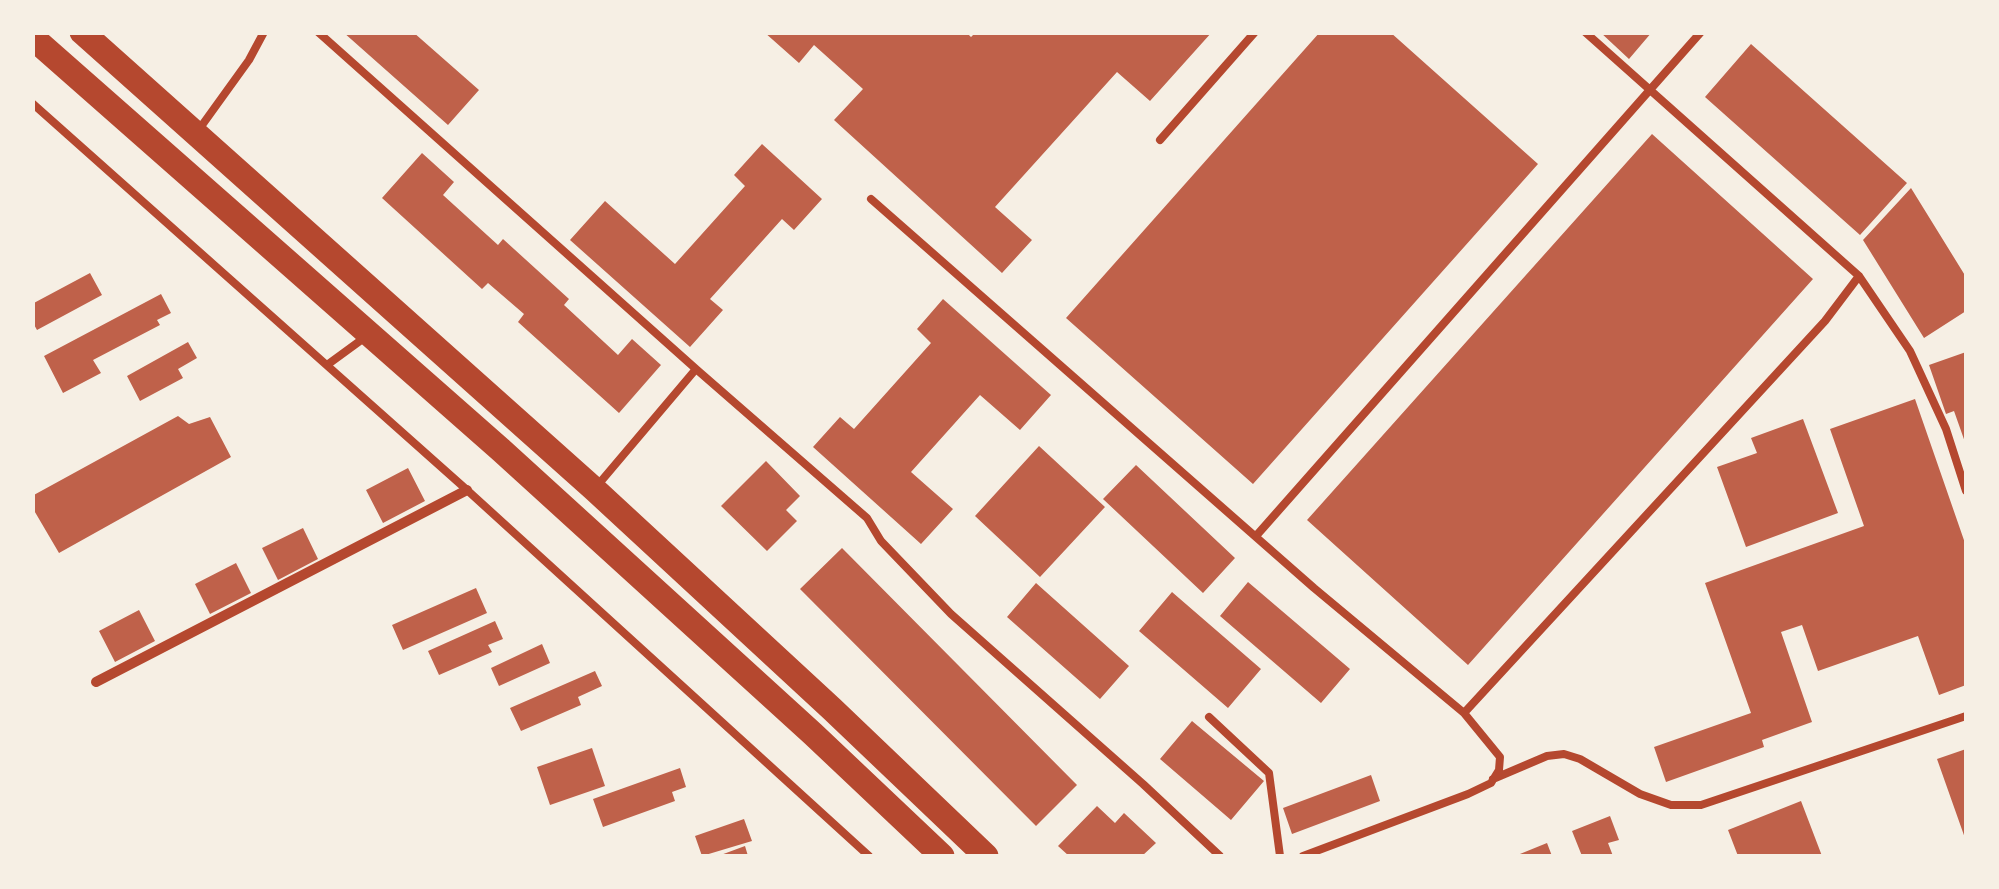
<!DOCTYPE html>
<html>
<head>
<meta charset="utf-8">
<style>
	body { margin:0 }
	#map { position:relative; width:1999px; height:889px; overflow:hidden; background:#f6efe4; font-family:Cabin,sans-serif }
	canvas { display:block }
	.frame { position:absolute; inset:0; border:35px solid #f6efe4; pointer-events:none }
</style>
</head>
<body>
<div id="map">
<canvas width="1999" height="889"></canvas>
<div class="frame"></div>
</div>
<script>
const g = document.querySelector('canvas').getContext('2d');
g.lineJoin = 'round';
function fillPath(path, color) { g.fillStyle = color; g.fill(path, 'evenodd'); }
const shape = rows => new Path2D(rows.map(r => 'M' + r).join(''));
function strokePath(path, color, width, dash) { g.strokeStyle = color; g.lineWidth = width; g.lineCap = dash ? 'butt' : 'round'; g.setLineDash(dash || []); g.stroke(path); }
const building = shape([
	[343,32,413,32,479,90,448,125],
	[764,32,966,32,971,37,976,32,1212,32,1150,101,1117,72,995,207,1032,240,1002,273,834,120,863,89,814,45,799,63],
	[1320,32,1390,32,1538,164,1253,484,1066,318],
	[1600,32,1652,32,1629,59],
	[1751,44,1907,183,1860,235,1705,97],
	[1652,134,1813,279,1468,665,1307,520],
	[762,144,822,199,794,230,782,219,710,299,723,310,690,347,570,240,605,201,675,264,745,186,734,175],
	[422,153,454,182,443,195,498,245,503,239,569,299,564,305,618,355,632,339,661,365,619,413,518,322,524,314,488,283,482,289,382,198],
	[1911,188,1966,277,1966,311,1924,338,1863,240],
	[90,273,102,295,37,330,32,321,32,304],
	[161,294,171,313,157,320,160,325,93,360,101,373,63,393,44,356],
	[943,299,1051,395,1020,430,980,395,911,472,953,509,921,544,813,447,840,417,854,429,931,343,917,329],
	[188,342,197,358,178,369,183,378,140,401,127,376],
	[1966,352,1966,445,1954,411,1946,414,1929,365],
	[1915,399,1966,546,1966,685,1939,695,1918,636,1818,671,1802,625,1781,632,1812,722,1762,740,1764,747,1666,782,1654,747,1751,713,1705,583,1864,526,1830,429],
	[178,416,189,424,210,417,231,457,59,553,32,507,32,496],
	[1803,419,1838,513,1746,547,1717,467,1757,453,1751,438],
	[1039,446,1105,507,1040,577,975,516],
	[766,461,800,496,786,510,797,521,767,551,721,506],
	[1136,465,1235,558,1203,593,1103,499],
	[408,468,425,501,383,523,366,490],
	[303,528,318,559,278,580,262,548],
	[842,548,1077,785,1036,826,800,589],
	[236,563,251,593,210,614,195,584],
	[1248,582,1350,669,1321,703,1220,616],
	[1036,583,1129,666,1100,699,1007,617],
	[476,588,487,613,403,650,392,625],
	[1172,592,1261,669,1228,708,1139,631],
	[139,610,155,641,115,662,99,631],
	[495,621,503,639,488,645,492,652,439,675,428,651],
	[542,644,550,663,499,686,491,668],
	[595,671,602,686,578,697,581,705,521,731,510,708],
	[1192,721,1264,781,1231,820,1160,759],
	[592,748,605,786,550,805,537,767],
	[1966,749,1966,841,1937,759],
	[680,768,686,787,672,792,675,801,603,827,593,799],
	[1371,775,1380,801,1292,834,1283,808],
	[1801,801,1822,856,1738,856,1728,830],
	[1097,806,1115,823,1124,813,1156,843,1142,856,1069,856,1058,846],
	[1610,816,1619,840,1608,843,1613,856,1582,856,1572,831],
	[744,819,752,841,702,856,695,836],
	[1547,843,1552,856,1515,856],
	[745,846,748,856,718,856]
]);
const service = shape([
	[318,32,696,369],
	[1585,32,1859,276,1910,351,1946,429,1966,491],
	[32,103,467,490,869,856],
	[200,128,249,60,264,32],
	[1160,140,1255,32],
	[871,199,1314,588,1464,713,1500,757,1499,770,1491,783,1468,794,1303,856],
	[327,365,364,338],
	[597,486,696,369,867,518,881,541,951,614,1143,784,1220,856],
	[1256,536,1701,32],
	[1464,713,1825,321,1859,276],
	[1209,717,1269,773,1280,856],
	[1493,779,1547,756,1564,754,1580,759,1640,794,1671,805,1701,805,1966,716]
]);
const minor = shape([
	[96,682,467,490]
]);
const trunk = shape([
	[82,32,594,489,832,709,986,856],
	[32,37,501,450,813,734,942,856]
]);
fillPath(building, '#bf614a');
strokePath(service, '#b5482f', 8);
strokePath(minor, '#b5482f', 10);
strokePath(trunk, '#b5482f', 25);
</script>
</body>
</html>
